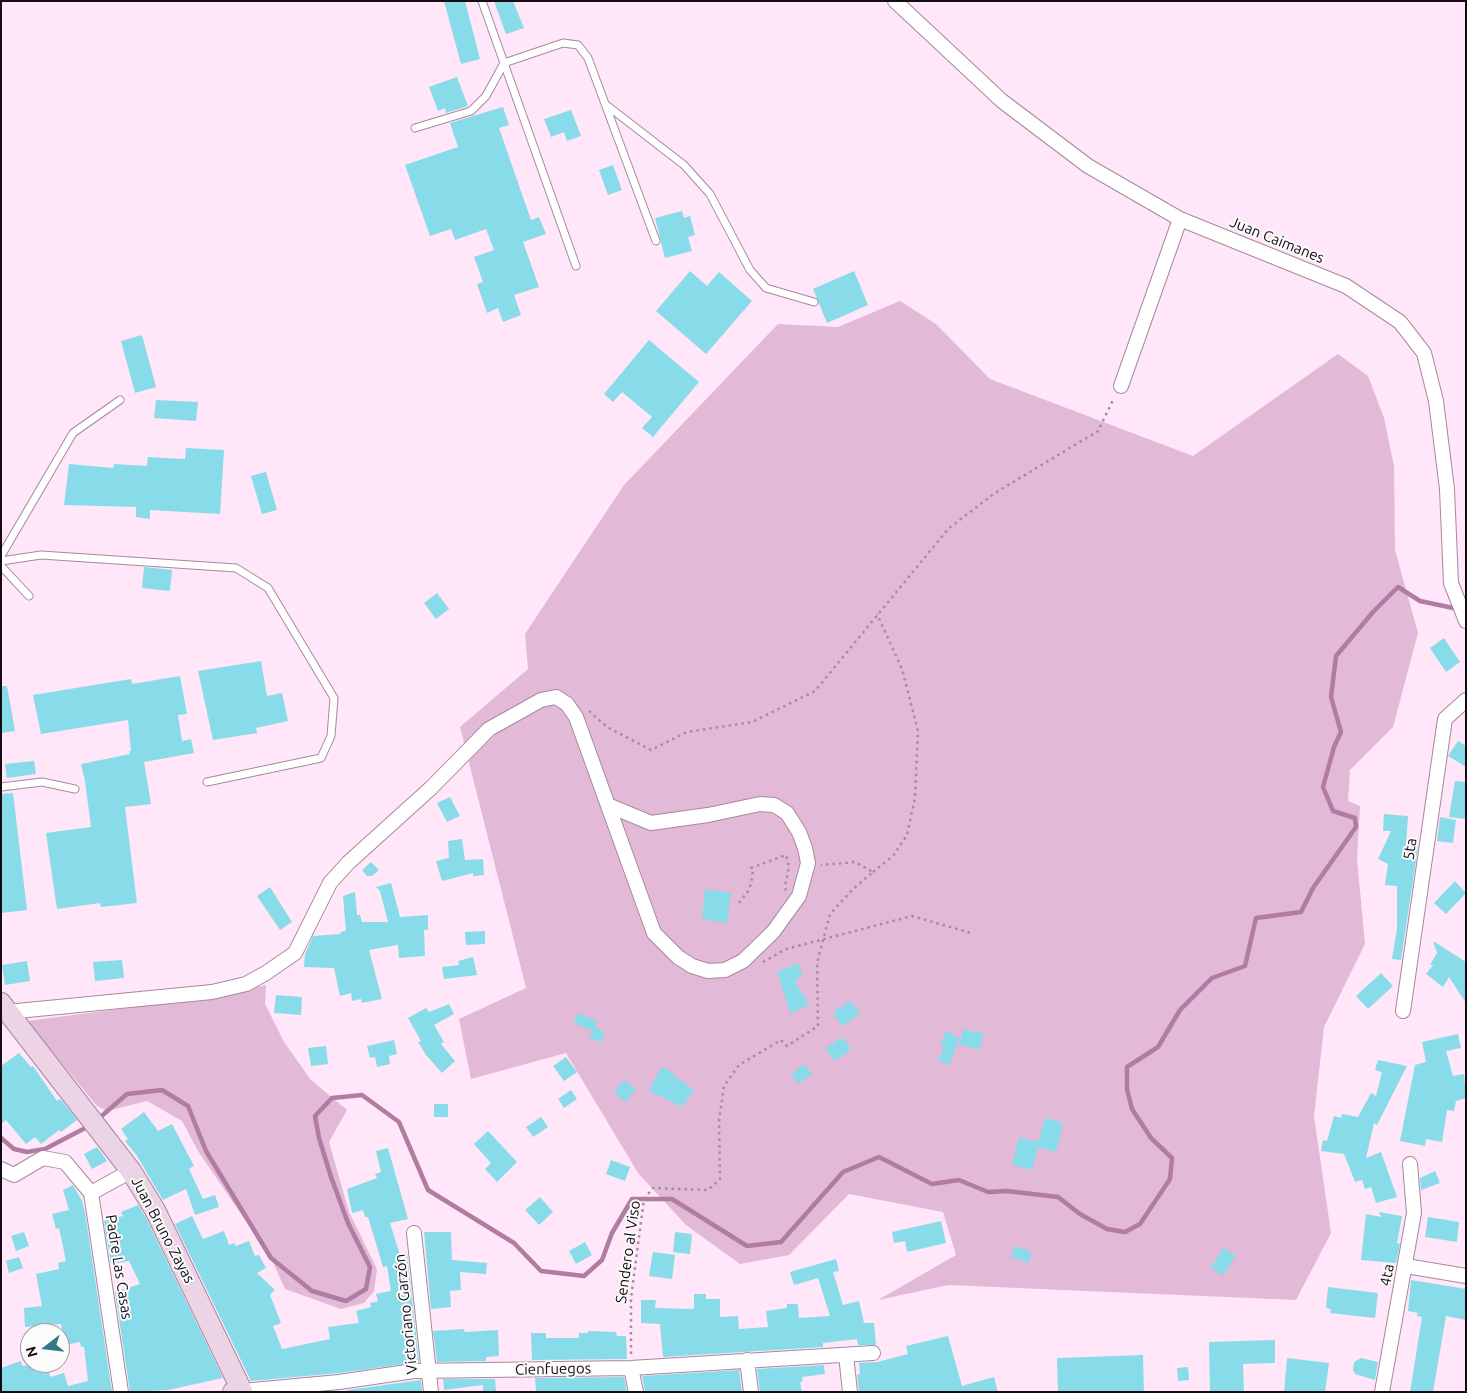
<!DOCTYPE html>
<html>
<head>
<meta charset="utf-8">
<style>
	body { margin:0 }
	#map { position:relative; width:1467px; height:1393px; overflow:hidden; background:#ffe6f8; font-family:Ubuntu,sans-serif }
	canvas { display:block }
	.frame { position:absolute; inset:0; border:2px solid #160b13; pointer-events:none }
	.north { position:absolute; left:20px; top:1323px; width:50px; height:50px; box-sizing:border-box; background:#fbfbfb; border:1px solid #9f9b9e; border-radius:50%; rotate:254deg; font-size:14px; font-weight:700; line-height:20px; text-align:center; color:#160b13 }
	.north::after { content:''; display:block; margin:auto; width:18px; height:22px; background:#327983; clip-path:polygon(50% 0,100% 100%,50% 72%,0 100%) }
</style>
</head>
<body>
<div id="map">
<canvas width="1467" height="1393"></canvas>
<div class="frame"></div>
<div class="north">N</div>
</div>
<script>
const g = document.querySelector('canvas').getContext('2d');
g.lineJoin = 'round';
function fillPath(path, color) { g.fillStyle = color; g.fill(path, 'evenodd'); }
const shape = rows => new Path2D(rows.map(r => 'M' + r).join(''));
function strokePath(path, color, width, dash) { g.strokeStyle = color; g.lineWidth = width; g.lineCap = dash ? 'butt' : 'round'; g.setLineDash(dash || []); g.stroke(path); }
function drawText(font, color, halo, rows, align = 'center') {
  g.font = font + ' Ubuntu,sans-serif'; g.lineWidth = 4; g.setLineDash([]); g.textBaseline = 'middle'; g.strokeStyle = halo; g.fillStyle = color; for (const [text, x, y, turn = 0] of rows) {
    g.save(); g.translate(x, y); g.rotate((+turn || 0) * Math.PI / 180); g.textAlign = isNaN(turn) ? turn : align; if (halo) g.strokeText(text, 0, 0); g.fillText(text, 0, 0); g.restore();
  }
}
const green = shape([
	[900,301,936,324,990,379,1193,456,1338,354,1368,376,1384,418,1394,466,1395,550,1418,633,1393,727,1350,770,1348,801,1360,806,1357,859,1365,944,1324,1027,1314,1116,1331,1233,1296,1300,948,1285,878,1300,956,1255,943,1212,849,1194,789,1255,740,1264,686,1225,638,1173,566,1053,471,1079,459,1019,526,988,460,727,528,669,525,634,624,485,778,324,838,327],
	[266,985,265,1004,284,1042,311,1080,347,1110,329,1142,349,1212,377,1269,374,1291,364,1303,341,1309,285,1289,271,1258,198,1151,182,1121,147,1101,107,1111,97,1106,27,1021,214,997]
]);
const stream = shape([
	[97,1120,127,1094,162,1090,188,1106,206,1151,271,1258,312,1291,346,1301,366,1289,370,1267,348,1223,331,1177,319,1138,315,1116,332,1098,362,1095,399,1122,428,1190,514,1243,541,1271,584,1276,602,1260,612,1233,632,1199,672,1199,747,1246,781,1242,843,1172,879,1157,932,1184,959,1180,988,1192,1007,1191,1058,1197,1080,1214,1107,1229,1125,1232,1140,1224,1170,1179,1172,1158,1151,1138,1132,1109,1127,1089,1127,1067,1158,1047,1180,1010,1212,978,1245,966,1256,918,1301,912,1313,888,1356,827,1355,818,1333,811,1323,787,1334,747,1341,732,1331,697,1336,656,1373,612,1398,587,1420,601,1458,609],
	[1,1138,14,1149,27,1152,45,1149,89,1126]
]);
const building = shape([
	[444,1,465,1,480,59,461,64],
	[494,1,513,1,524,28,506,34],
	[457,77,468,106,446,113,445,108,438,111,429,87],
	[503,107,509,125,499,128,531,220,539,217,546,234,523,242,539,287,514,295,521,315,503,322,498,308,487,313,477,284,483,282,474,257,494,250,486,229,455,240,451,229,430,236,405,165,458,147,450,123],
	[571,110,581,136,567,141,564,132,551,137,544,119],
	[613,165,622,190,608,195,599,170],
	[682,211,684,218,690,216,695,235,688,237,692,251,665,258,655,218],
	[690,271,707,286,719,272,752,301,706,354,656,311],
	[854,271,868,305,827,323,813,289],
	[142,335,156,387,135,393,121,341],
	[649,340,699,382,653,437,642,428,652,417,622,392,613,402,604,394],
	[156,400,198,402,196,421,154,418],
	[186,448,224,450,220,514,150,510,150,519,136,517,136,507,64,505,69,464,113,468,114,464,147,466,148,457,185,459],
	[266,472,277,510,262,514,251,476],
	[144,567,172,570,170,591,142,588],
	[437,593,449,609,436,619,424,603],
	[1444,638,1460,662,1446,672,1430,648],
	[261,661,267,696,282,693,288,721,256,728,257,733,213,740,198,671],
	[180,676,187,714,178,715,182,741,191,739,194,753,144,762,151,804,125,807,137,903,101,907,100,903,57,909,46,833,91,827,85,781,81,764,130,754,129,751,131,751,128,720,41,734,33,695,131,679,132,684],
	[1,686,7,686,15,731,1,733],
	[1458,741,1466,746,1466,767,1448,756],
	[34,761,36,774,7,778,5,764],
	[1455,781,1466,782,1466,819,1449,817],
	[13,793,27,910,1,913,1,794],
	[450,797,460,816,447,822,437,803],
	[1384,814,1408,816,1406,846,1418,847,1401,960,1392,959,1397,928,1397,886,1385,885,1388,864,1378,859,1391,831,1383,831],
	[1440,817,1456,820,1453,843,1437,841],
	[462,839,465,860,483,859,484,875,473,876,473,873,442,881,436,861,449,858,448,841],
	[371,862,379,870,372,876,367,876,362,870],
	[1455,881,1466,893,1446,914,1434,903],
	[391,883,400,917,428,915,428,930,424,930,425,956,399,958,398,945,369,950,382,999,362,1003,361,999,352,1001,351,993,340,996,334,968,304,967,305,954,313,936,341,934,340,932,346,931,343,896,355,892,357,915,360,915,362,922,388,922,380,891,376,887],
	[270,887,292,922,280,930,257,896],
	[705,889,731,893,727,923,702,919],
	[485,931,485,944,466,945,465,932],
	[1433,941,1466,962,1466,1003,1449,977,1443,987,1426,974,1433,965,1430,965,1437,953],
	[473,957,477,975,444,979,442,967,459,965,458,961],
	[122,960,124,978,95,981,93,962],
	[27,961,30,981,5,985,2,965],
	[798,963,803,976,794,980,809,1004,791,1014,777,972],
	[1381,973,1393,986,1368,1009,1356,996],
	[276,995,302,997,301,1015,274,1013],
	[851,1001,860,1014,842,1026,833,1012],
	[449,1004,454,1014,434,1025,444,1042,441,1044,455,1061,442,1073,426,1055,418,1042,421,1041,408,1018,426,1008,429,1012],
	[578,1013,598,1022,595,1027,605,1033,600,1043,589,1037,593,1031,574,1023],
	[964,1029,984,1034,979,1050,959,1044],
	[946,1031,960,1038,949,1065,938,1061,944,1046,940,1045],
	[1458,1034,1461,1048,1446,1051,1453,1076,1464,1074,1466,1098,1456,1101,1454,1111,1447,1110,1442,1142,1426,1139,1425,1146,1400,1141,1415,1065,1426,1062,1422,1042],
	[843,1037,851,1050,834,1061,826,1048],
	[394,1040,397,1054,389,1056,390,1064,377,1067,375,1057,370,1058,367,1046],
	[326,1046,328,1064,311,1066,308,1048],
	[19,1053,31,1067,33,1066,57,1101,59,1099,62,1101,77,1120,61,1132,59,1130,41,1144,35,1137,26,1144,6,1120,1,1124,1,1066],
	[566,1057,577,1072,564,1081,553,1066],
	[1378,1060,1407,1066,1377,1125,1374,1123,1366,1158,1381,1152,1397,1197,1376,1203,1371,1187,1365,1189,1362,1180,1355,1182,1344,1154,1321,1151,1323,1140,1327,1141,1334,1116,1341,1118,1342,1114,1358,1117,1371,1093,1376,1096,1382,1072,1375,1070],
	[804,1064,812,1073,799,1084,791,1075],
	[661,1067,675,1074,674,1076,694,1090,682,1107,649,1091],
	[624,1080,636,1089,626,1102,614,1093],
	[571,1090,577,1099,564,1108,558,1099],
	[434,1104,448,1104,448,1117,434,1117],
	[144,1112,158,1131,172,1124,194,1166,189,1169,203,1199,215,1195,219,1207,195,1215,186,1189,163,1200,137,1156,125,1141,128,1139,121,1129],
	[541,1117,548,1127,533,1137,526,1127],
	[1045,1118,1063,1123,1056,1152,1038,1147,1032,1170,1012,1165,1019,1137,1038,1142],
	[488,1131,517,1162,497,1182,485,1169,491,1163,474,1144],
	[97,1147,107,1161,92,1169,84,1154],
	[388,1148,408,1219,390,1223,400,1255,407,1253,419,1362,339,1373,251,1381,175,1224,192,1216,203,1239,224,1231,229,1245,234,1243,236,1246,249,1241,255,1256,259,1255,266,1268,257,1273,275,1290,270,1295,281,1323,273,1326,282,1349,330,1339,328,1327,359,1323,356,1311,371,1307,370,1303,378,1301,376,1294,391,1291,387,1266,383,1267,368,1217,365,1217,363,1210,352,1213,347,1189,377,1178,375,1174,381,1172,376,1151],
	[611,1160,630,1167,625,1181,606,1174],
	[1435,1171,1440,1183,1421,1190,1420,1178],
	[73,1185,82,1201,85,1212,112,1392,1,1392,1,1368,21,1361,22,1366,47,1363,50,1377,64,1373,68,1386,88,1381,84,1347,81,1347,80,1342,65,1345,61,1324,25,1327,24,1308,42,1306,36,1274,59,1269,58,1263,66,1261,59,1228,56,1229,52,1214,69,1210,63,1190],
	[540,1197,553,1212,539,1225,525,1210],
	[138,1205,145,1216,223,1378,168,1390,130,1392,115,1292,140,1284,129,1261,111,1264,104,1221,123,1216,121,1212],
	[1379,1212,1402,1216,1397,1243,1400,1244,1396,1263,1361,1260,1366,1214,1381,1217],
	[1428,1217,1459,1222,1457,1242,1425,1237],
	[941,1221,946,1243,907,1252,905,1241,894,1243,892,1232],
	[24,1232,29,1246,16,1251,11,1236],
	[424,1232,451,1232,452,1260,487,1263,486,1274,460,1272,461,1290,450,1291,451,1307,431,1309],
	[675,1232,692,1234,690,1254,673,1252],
	[585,1242,592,1255,576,1264,569,1251],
	[1015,1246,1032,1252,1028,1263,1011,1257],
	[1223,1248,1236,1255,1223,1276,1211,1268],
	[653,1252,675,1255,672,1279,649,1276],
	[19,1257,23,1268,9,1273,6,1261],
	[836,1259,839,1271,833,1272,843,1305,859,1301,864,1323,874,1323,876,1345,858,1345,857,1339,823,1343,823,1347,663,1357,660,1324,641,1323,641,1300,656,1300,655,1308,694,1309,694,1294,706,1294,706,1299,720,1299,720,1317,738,1316,739,1329,768,1327,766,1311,787,1308,787,1304,798,1304,799,1318,830,1316,818,1278,794,1285,790,1272],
	[1411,1280,1466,1289,1466,1320,1446,1316,1433,1392,1410,1392,1422,1317,1417,1316,1418,1313,1408,1311],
	[1328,1287,1378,1293,1375,1318,1330,1313,1331,1309,1326,1308],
	[464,1329,465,1332,498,1330,499,1356,486,1357,486,1361,437,1362,433,1331],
	[588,1331,616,1332,617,1336,626,1336,627,1359,532,1360,531,1333,546,1333,546,1338,579,1338,579,1333,588,1333],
	[948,1336,962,1386,994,1377,998,1392,859,1392,857,1375,860,1374,859,1363,877,1362,908,1354,906,1346],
	[1275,1340,1275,1363,1243,1364,1244,1392,1210,1392,1209,1342],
	[1143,1355,1144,1392,1058,1392,1057,1358],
	[1287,1358,1329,1363,1325,1392,1284,1392],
	[1361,1358,1378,1362,1375,1380,1355,1374,1353,1370,1354,1362],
	[824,1365,825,1374,802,1377,803,1381,800,1382,802,1392,760,1392,757,1369],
	[1188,1367,1189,1380,1178,1381,1177,1368],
	[739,1370,742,1392,645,1392,642,1376],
	[624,1377,627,1392,536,1392,535,1378],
	[443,1379,495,1379,496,1392,483,1392,483,1385,444,1390],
	[421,1380,422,1392,348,1392,348,1390]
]);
const path = shape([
	[589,711,607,727,651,750,687,732,752,722,815,691,949,528,995,493,1098,431,1114,398],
	[873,872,893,856,907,835,915,798,918,731,902,669,877,614],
	[739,903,749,890,753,875,751,868,786,855,789,867,785,886,786,891],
	[763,962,786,949,912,916,971,933],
	[631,1354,631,1298,644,1199,653,1188,708,1190,720,1179,719,1121,724,1086,739,1065,781,1040,787,1046,818,1026,817,963,830,914,853,889,873,872,855,862,821,865]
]);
const lane = shape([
	[482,1,576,266],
	[605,104,684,165,710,194,750,270,766,288,814,302],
	[415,128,471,111,486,96,504,63,563,43,578,45,588,58,656,241],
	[1,556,73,433,120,400],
	[1,561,41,555,236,568,268,588,334,698,331,736,321,758,207,782],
	[1,566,29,596],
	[1,787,42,782,75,789]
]);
const street = shape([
	[895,1,1002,101,1088,166,1180,219,1346,286,1400,322,1424,353,1436,401,1447,489,1451,583,1466,621],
	[1121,386,1180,219],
	[1403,1011,1445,719,1466,700],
	[7,1012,212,992,246,984,266,973,295,953,330,883,348,863,431,788,489,729,541,700,556,697,567,704,576,717,654,933,678,957,692,966,708,971,725,970,743,961,773,932,799,896,808,863,805,848,799,832,787,813,774,805,760,804,708,815,651,823,610,806],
	[1,1169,14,1175,43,1158,65,1162,91,1193,121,1392],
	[91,1193,131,1171],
	[414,1233,431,1392],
	[1406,1266,1466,1276],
	[846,1355,850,1392],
	[747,1360,751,1392],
	[631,1368,636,1392],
	[242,1391,339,1382,414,1371,631,1368,873,1353],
	[1382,1392,1414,1213,1410,1164]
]);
const secondary = shape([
	[1,1003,131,1171,155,1210,242,1391,233,1392]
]);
const streetNames = [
	["Juan Caimanes",1277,240,22],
	["5ta",1410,849,-82],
	["Juan Bruno Zayas",163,1230,62],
	["Sendero al Viso",628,1252,-82],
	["Padre Las Casas",119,1267,81],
	["4ta",1387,1275,-80],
	["Victoriano Garzón",406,1314,-96],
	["Cienfuegos",553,1369,-1]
];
fillPath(green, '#e2b9d7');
strokePath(stream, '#b07ca2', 4.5);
fillPath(building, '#88dce9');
strokePath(lane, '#a6899e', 9);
strokePath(street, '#a6899e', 16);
strokePath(secondary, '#a6899e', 22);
strokePath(path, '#a28f9d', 2.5, [2.5, 4]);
strokePath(lane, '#fff', 7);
strokePath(street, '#fff', 14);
strokePath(secondary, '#ecd3e6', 20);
drawText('15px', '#160b13', '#fbfbfb', streetNames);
</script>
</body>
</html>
